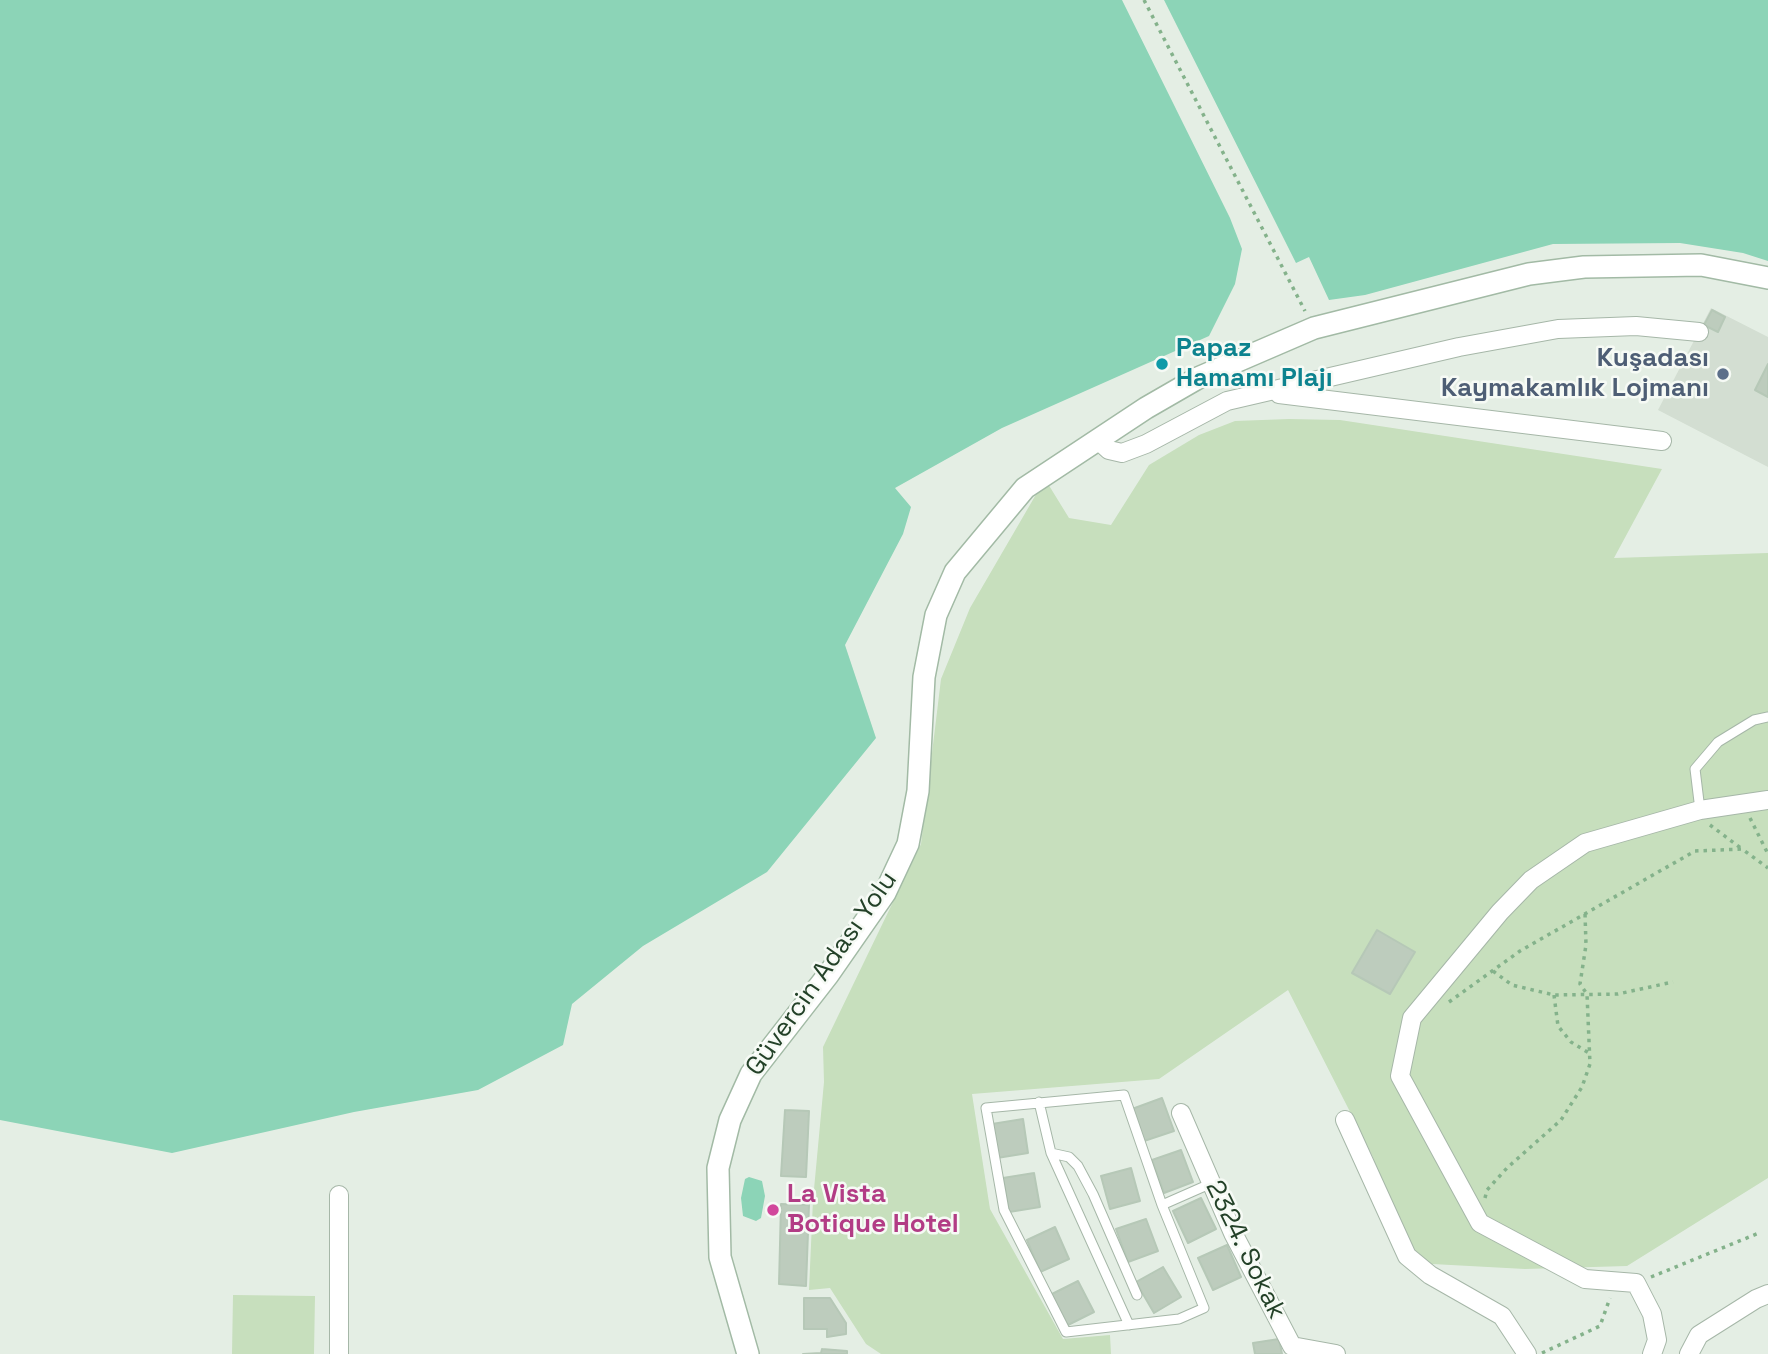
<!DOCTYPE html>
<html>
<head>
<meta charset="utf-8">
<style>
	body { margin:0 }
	canvas { display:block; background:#e4eee4 }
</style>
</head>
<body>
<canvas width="1768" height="1354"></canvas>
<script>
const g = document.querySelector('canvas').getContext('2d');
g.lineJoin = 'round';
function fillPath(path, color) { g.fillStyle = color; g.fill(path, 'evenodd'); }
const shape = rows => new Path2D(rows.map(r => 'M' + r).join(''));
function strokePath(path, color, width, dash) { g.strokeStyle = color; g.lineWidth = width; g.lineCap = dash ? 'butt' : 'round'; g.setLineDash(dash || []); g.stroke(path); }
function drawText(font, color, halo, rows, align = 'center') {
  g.font = font + ' "Space Grotesk",sans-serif'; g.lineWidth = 5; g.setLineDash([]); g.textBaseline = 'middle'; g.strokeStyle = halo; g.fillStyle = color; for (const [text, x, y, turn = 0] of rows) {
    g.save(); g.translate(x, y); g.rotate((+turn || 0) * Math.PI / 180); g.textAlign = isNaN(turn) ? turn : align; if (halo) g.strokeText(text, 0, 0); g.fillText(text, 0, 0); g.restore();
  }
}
const built = shape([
	[1711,308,1768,337,1768,467,1658,410]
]);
const green = shape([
	[1289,419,1340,420,1662,469,1614,558,1768,553,1768,1178,1627,1266,1525,1269,1414,1263,1372,1155,1288,990,1159,1079,972,1094,990,1209,1063,1339,1110,1335,1111,1354,881,1354,866,1344,830,1288,809,1290,813,1200,824,1082,823,1047,921,844,941,679,970,608,1045,479,1069,518,1111,525,1149,465,1199,435,1235,421],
	[233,1295,315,1296,314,1354,232,1354]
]);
const water = shape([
	[0,0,1122,0,1230,218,1242,249,1235,284,1209,336,1002,428,895,488,911,507,903,534,845,645,876,738,767,872,643,946,572,1004,563,1045,478,1090,354,1112,172,1153,0,1120],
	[1164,0,1768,0,1768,261,1743,253,1680,243,1553,244,1365,295,1329,300,1309,257,1296,263],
	[749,1177,762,1181,765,1196,761,1218,756,1221,743,1216,741,1198,745,1179]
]);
const building = shape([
	[1712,310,1725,317,1718,332,1704,325,1712,310],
	[1768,364,1768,397,1755,390,1768,364],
	[1377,930,1415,952,1390,994,1352,973,1377,930],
	[1162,1098,1174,1131,1144,1141,1132,1109,1162,1098],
	[785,1110,809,1111,806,1177,781,1176,785,1110],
	[1023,1119,1028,1153,997,1158,992,1124,1023,1119],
	[1181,1150,1193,1182,1164,1193,1152,1160,1181,1150],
	[1131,1168,1140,1201,1110,1209,1101,1176,1131,1168],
	[1034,1173,1040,1207,1009,1212,1003,1178,1034,1173],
	[1201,1198,1216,1229,1188,1243,1173,1211,1201,1198],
	[781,1204,809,1205,806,1286,779,1284,781,1204],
	[1146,1219,1158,1251,1128,1262,1116,1229,1146,1219],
	[1055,1227,1069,1259,1040,1272,1027,1240,1055,1227],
	[1227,1245,1241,1277,1213,1290,1198,1258,1227,1245],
	[1163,1267,1181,1297,1154,1313,1136,1282,1163,1267],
	[1078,1281,1094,1312,1066,1326,1050,1295,1078,1281],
	[804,1298,830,1298,846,1323,846,1334,827,1337,827,1329,804,1329,804,1298],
	[1279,1339,1282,1354,1255,1354,1253,1343,1279,1339],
	[822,1349,847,1351,847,1354,803,1354,821,1353,822,1349]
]);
const path = shape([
	[1144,0,1305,311],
	[1750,818,1768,854],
	[1710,825,1742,849],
	[1493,971,1512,985,1554,995,1618,994,1673,982],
	[1554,995,1558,1026,1571,1042,1589,1053],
	[1449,1002,1520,951,1695,851,1742,849,1768,868],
	[1485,1198,1487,1190,1507,1168,1561,1120,1582,1087,1590,1064,1587,994,1580,984,1586,945,1585,913],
	[1651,1277,1759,1233],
	[1542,1353,1600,1326,1610,1298]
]);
const lane = shape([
	[1700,810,1695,769,1718,742,1754,720,1768,717],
	[1039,1102,1051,1153,1129,1325],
	[1051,1153,1069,1157,1078,1166,1093,1194,1137,1295],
	[1162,1205,1204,1308,1179,1319,1066,1332,1004,1210,986,1108,1124,1095,1162,1205,1212,1183]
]);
const street = shape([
	[1279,394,1662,441],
	[1098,440,1109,450,1122,453,1146,444,1227,401,1459,347,1558,329,1636,326,1699,332],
	[1181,1113,1233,1233,1292,1346,1336,1354],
	[1345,1120,1407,1256,1430,1275,1502,1316,1527,1354],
	[339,1354,339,1195],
	[1652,1354,1657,1340,1652,1314,1636,1283,1585,1279,1480,1223,1400,1076,1412,1018,1500,912,1531,880,1585,843,1700,810,1768,800],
	[1689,1354,1699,1335,1756,1299,1768,1294]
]);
const secondary = shape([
	[748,1354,720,1257,718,1168,730,1120,751,1074,828,975,885,893,908,844,918,791,924,677,936,615,955,572,1025,488,1146,408,1198,378,1314,328,1529,274,1584,267,1701,265,1768,278]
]);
const markers = [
	[1162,364,7,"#0f9aa8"],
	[1723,374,7,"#5c6f8a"],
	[773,1210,7,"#d1479c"]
];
const cultureNames = [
	["Papaz",1176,349],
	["Hamamı Plajı",1176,379]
];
const serviceNames = [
	["Kuşadası",1709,359],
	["Kaymakamlık Lojmanı",1709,389]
];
const streetNames = [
	["Güvercin Adası Yolu",822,974,-55],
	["2324. Sokak",1245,1250,64]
];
const hotelNames = [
	["La Vista",787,1195],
	["Botique Hotel",787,1225]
];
fillPath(built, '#d3ded2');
fillPath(green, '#c7dfbd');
fillPath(water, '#8cd4b7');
fillPath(building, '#bdccbd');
strokePath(building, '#b6c8b7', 2);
strokePath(lane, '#a6b7a8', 11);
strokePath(street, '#a6b7a8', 20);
strokePath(secondary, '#a2baa5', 24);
strokePath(path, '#84b28b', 3.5, [3.5, 5]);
strokePath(lane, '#fff', 9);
strokePath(street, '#fff', 18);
strokePath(secondary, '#fff', 21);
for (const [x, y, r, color] of markers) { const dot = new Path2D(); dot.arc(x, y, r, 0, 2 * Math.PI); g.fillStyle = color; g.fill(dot); strokePath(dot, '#f6faf5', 2.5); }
drawText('bold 26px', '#0d838f', '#f6faf5', cultureNames, 'left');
drawText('bold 26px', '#4e5e75', '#f6faf5', serviceNames, 'right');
drawText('26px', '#234128', '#f6faf5', streetNames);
drawText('bold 26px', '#b23c85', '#f6faf5', hotelNames, 'left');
</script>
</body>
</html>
